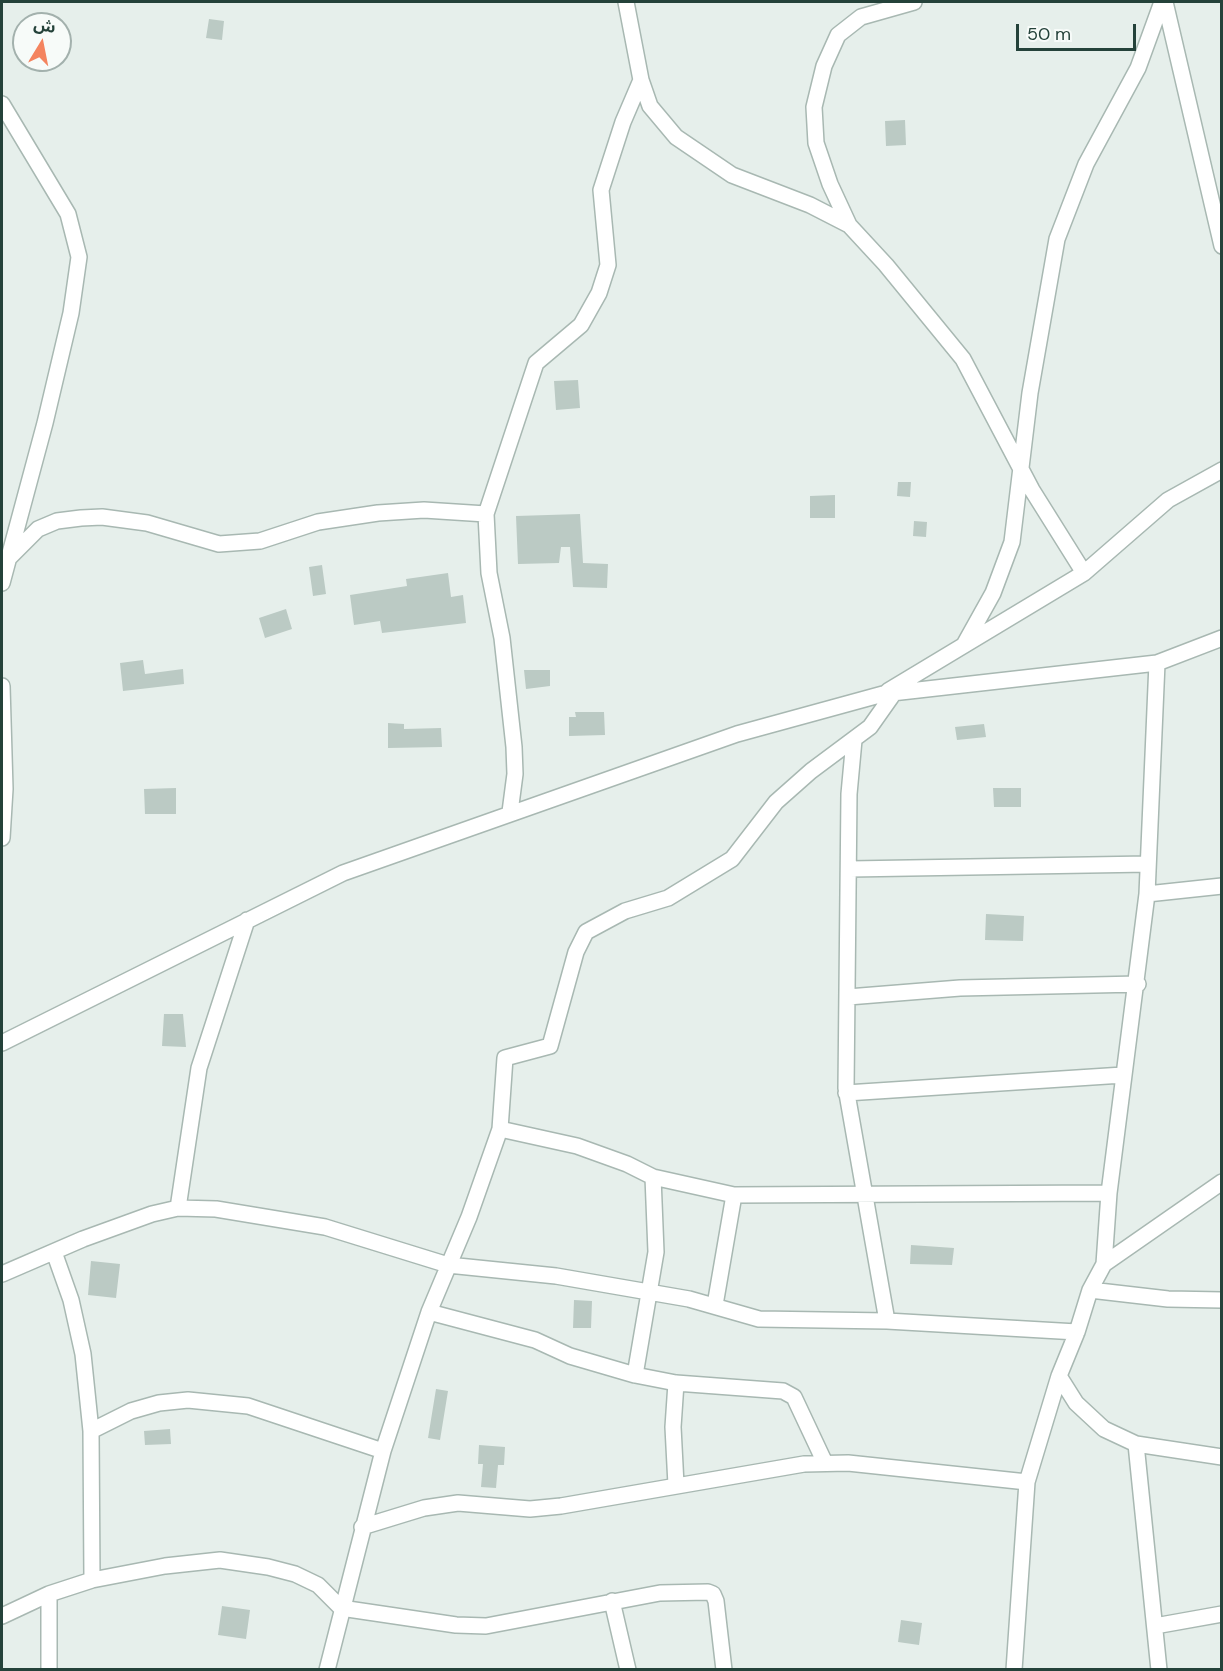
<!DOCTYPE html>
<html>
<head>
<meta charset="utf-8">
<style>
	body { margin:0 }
	#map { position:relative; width:1223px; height:1671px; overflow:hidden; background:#e6efeb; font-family:"DM Sans","Noto Sans Arabic",sans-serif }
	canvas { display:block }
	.frame { position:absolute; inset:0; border:3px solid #24423a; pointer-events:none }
	.north { position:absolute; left:12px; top:12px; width:60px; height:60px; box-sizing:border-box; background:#f7fbf9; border:2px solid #a3b1ad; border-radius:50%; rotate:10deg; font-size:16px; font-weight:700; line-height:24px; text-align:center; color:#24423a }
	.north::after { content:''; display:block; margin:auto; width:21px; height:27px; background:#f4845f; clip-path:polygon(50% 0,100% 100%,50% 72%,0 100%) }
	.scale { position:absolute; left:1016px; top:24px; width:120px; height:27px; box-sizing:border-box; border:3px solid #24423a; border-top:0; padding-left:8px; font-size:18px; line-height:21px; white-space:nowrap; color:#24423a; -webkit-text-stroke:4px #f7fbf9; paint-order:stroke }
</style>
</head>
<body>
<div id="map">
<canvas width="1223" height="1671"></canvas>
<div class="frame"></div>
<div class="north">ش</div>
<div class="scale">50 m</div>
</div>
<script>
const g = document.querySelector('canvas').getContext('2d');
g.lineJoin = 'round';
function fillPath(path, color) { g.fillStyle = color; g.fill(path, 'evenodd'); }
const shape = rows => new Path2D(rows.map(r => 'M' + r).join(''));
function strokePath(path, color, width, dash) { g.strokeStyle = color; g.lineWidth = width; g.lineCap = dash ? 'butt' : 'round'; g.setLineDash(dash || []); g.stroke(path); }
const building = shape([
	[209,19,224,21,222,40,206,38],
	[905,120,906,145,886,146,885,121],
	[578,380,580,408,556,410,554,381],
	[898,482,911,482,910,497,897,496],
	[835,495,835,518,810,518,810,496],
	[580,514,583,563,608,564,607,588,573,587,570,547,561,547,559,563,518,564,516,516],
	[914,521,927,522,926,537,913,536],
	[322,565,326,594,313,596,309,567],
	[448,573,451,597,463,595,466,623,382,633,380,621,354,625,350,595,407,586,406,579],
	[286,609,292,629,265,638,259,618],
	[143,660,145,674,183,669,184,684,123,691,120,663],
	[524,670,550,670,550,686,526,689],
	[575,712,604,712,605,735,569,736,569,717,576,717],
	[388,723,404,724,404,729,441,728,442,747,388,748],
	[984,724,986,737,957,740,955,727],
	[176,788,176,814,145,814,144,789],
	[993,788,1021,788,1021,807,994,807],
	[986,914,1024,916,1023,941,985,940],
	[164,1014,183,1014,186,1047,162,1046],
	[911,1245,954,1248,952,1265,910,1264],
	[91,1261,120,1264,116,1298,88,1295],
	[574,1300,592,1301,591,1328,573,1328],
	[436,1389,448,1391,440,1440,428,1438],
	[170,1429,171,1444,145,1445,144,1431],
	[479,1445,505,1447,504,1465,498,1465,496,1488,481,1487,483,1464,478,1464],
	[222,1606,250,1610,246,1639,218,1635],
	[901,1620,922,1623,919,1645,898,1642]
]);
const street = shape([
	[626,2,641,80,650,106,676,137,732,175,810,205,849,225,886,265,963,359,1032,490,1084,573],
	[1165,2,1222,246],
	[2,104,68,214,79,257,71,313,45,423,2,583],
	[849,225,830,184,816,143,814,107,824,66,838,35,861,17,914,2],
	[8,559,38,529,57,521,81,518,102,517,147,523,219,544,260,541,318,522,378,513,424,510,486,514],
	[964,645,993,593,1012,542,1030,393,1057,239,1086,164,1138,68,1162,2],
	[2,686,5,789,2,838],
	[888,691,1084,573,1168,500,1222,470],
	[854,740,849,794,846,1088,887,1321],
	[510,812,515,774,514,747,502,638,489,573,486,514,536,363,581,325,599,293,608,265,601,190,623,122,641,80],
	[850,869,1148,864],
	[1147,894,1222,886],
	[848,997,960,988,1138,984],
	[2,1043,343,873,737,734,883,694,1157,663,1222,638],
	[846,1093,1123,1075],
	[500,1129,577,1146,627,1164,653,1177,734,1195,1109,1193],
	[178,1208,199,1068,247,920],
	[54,1252,71,1300,83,1354,91,1431,92,1580],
	[1104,1264,1222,1182],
	[2,1274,83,1239,152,1214,178,1208,216,1209,325,1227,448,1265,556,1276,689,1299,759,1319,887,1321,1077,1332],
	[1090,1290,1168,1299,1222,1300],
	[715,1305,734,1195],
	[429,1312,535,1340,570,1356,635,1375,676,1383,783,1391,794,1397,825,1463],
	[635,1375,656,1252,653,1177],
	[1059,1376,1076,1403,1104,1429,1136,1444,1222,1457],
	[676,1383,673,1427,676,1485],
	[91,1431,131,1411,159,1403,188,1400,248,1406,383,1451],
	[1136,1444,1159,1670],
	[362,1527,424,1508,458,1503,530,1509,561,1506,804,1464,848,1463,1027,1482],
	[49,1594,49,1670],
	[612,1601,628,1670],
	[2,1616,49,1594,92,1580,165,1566,220,1560,268,1567,295,1574,318,1585,341,1608,456,1625,486,1626,660,1593,708,1592,713,1594,716,1601,724,1670],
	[1155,1626,1222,1614],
	[327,1670,383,1451,429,1312,469,1217,500,1129,505,1058,550,1046,576,952,586,932,625,911,668,898,732,859,776,802,811,771,870,727,894,693],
	[1014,1670,1027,1482,1059,1376,1077,1332,1090,1290,1104,1264,1109,1193,1147,894,1157,663]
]);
fillPath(building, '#bbcac4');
strokePath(street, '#a8b8b2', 18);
strokePath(street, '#fff', 15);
</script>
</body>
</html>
